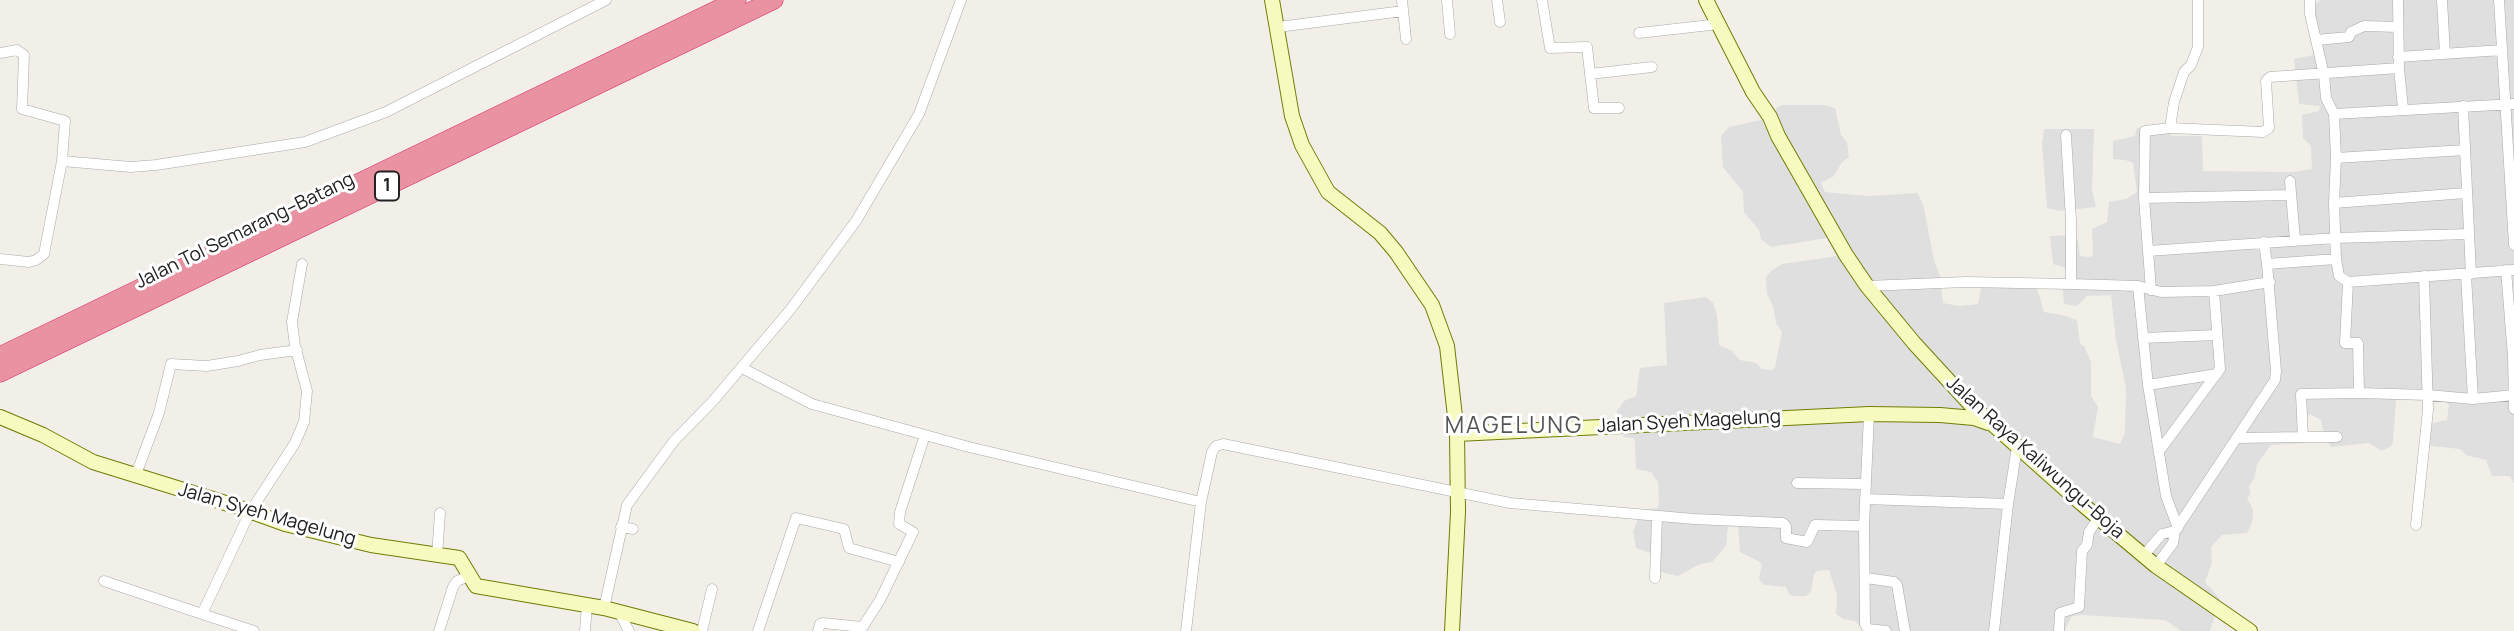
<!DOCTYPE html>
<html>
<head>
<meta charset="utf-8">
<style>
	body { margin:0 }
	canvas { display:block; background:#f2efe9 }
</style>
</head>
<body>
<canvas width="2514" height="631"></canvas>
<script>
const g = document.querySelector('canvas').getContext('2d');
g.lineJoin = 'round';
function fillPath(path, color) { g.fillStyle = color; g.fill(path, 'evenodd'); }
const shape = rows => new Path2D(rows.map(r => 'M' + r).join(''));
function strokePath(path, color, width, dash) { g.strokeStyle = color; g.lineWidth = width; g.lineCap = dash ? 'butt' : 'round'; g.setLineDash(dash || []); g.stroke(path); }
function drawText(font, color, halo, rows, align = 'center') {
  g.font = font + ' Manrope,sans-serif'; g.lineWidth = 6; g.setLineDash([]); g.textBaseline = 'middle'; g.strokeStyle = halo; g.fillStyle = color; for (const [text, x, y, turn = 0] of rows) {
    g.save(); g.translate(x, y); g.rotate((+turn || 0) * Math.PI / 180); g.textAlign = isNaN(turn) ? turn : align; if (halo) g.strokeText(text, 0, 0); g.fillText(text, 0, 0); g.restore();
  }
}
const residential = shape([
	[2320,0,2514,0,2514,484,2510,476,2492,476,2486,460,2466,455,2460,449,2422,445,2423,425,2447,420,2449,404,2441,401,2396,400,2393,442,2391,446,2384,450,2380,450,2369,443,2331,447,2324,437,2321,420,2310,414,2306,417,2304,443,2271,445,2257,464,2254,479,2249,486,2250,494,2247,498,2253,510,2252,523,2247,533,2222,535,2211,547,2212,563,2205,582,2220,599,2210,631,2181,631,2165,620,2081,615,2072,616,2064,631,1864,631,1855,621,1843,619,1836,614,1837,595,1829,570,1817,571,1814,574,1811,591,1806,596,1793,596,1789,594,1786,587,1764,585,1761,582,1759,578,1762,565,1760,562,1740,552,1738,526,1728,527,1726,546,1712,562,1700,564,1678,576,1652,570,1651,553,1636,548,1633,532,1641,510,1657,508,1659,504,1658,482,1651,472,1636,469,1635,442,1633,438,1624,437,1618,421,1617,411,1624,401,1636,396,1640,368,1667,365,1664,303,1706,297,1713,303,1717,315,1719,345,1732,351,1740,360,1756,363,1762,369,1771,370,1775,368,1782,332,1776,323,1773,306,1767,294,1766,277,1771,271,1782,264,1837,256,1827,238,1771,247,1761,239,1759,230,1744,212,1743,192,1723,167,1721,136,1729,127,1774,117,1776,108,1783,105,1824,105,1835,108,1841,135,1847,142,1849,157,1842,162,1834,176,1821,183,1825,192,1867,196,1918,193,1924,208,1934,260,1940,276,1943,303,1959,306,1978,304,1983,278,2034,278,2044,312,2062,315,2077,320,2080,344,2084,346,2091,362,2091,396,2098,407,2093,437,2120,444,2125,433,2126,388,2116,340,2111,295,2087,296,2077,306,2064,304,2062,281,2066,280,2066,268,2053,264,2050,236,2068,235,2078,240,2080,256,2089,257,2093,255,2092,229,2107,222,2109,202,2126,199,2137,192,2133,163,2125,160,2113,159,2113,141,2135,136,2137,128,2164,124,2172,136,2202,136,2203,171,2293,172,2312,169,2311,146,2303,138,2302,115,2319,111,2320,106,2299,104,2294,59,2313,55,2311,26,2314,6],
	[2044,129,2094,129,2092,189,2096,207,2060,211,2047,208,2042,143]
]);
const street = shape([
	[1402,0,1406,39],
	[1447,0,1450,34],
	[1497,0,1500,22],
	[1542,0,1550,48,1587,47,1594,108,1619,108],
	[2310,0,2310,14,2324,75,2326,98,2334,114,2336,158,2334,203,2336,259,2339,276,2348,282,2514,270],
	[2398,0,2399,68,2403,109],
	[2442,0,2445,54],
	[2499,0,2514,245],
	[1278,27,1403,11],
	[1639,33,1719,24],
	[2316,40,2349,37,2351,32,2364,26,2398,27],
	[0,53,17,50,24,55,22,109,65,121,62,161],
	[2398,57,2502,50],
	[1590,74,1652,67],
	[2463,106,2471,274],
	[2334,114,2514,104],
	[2170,128,2174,102,2184,72,2191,65,2198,47,2198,0],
	[2066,135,2071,220,2071,284],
	[2336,158,2465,150],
	[2290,181,2295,240],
	[2144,198,2291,195],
	[2334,203,2466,193],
	[2264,242,2267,264],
	[2148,251,2336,238,2469,234],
	[0,259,29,262,36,260,44,254,62,161,131,167,156,165,305,142,386,112,606,0],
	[2506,270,2513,356,2514,409],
	[2466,275,2473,399],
	[2348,282,2345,343,2358,343,2359,393],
	[1867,286,1965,282,2071,284,2138,286,2161,292,2214,291,2270,282],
	[2138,286,2148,385,2166,496,2178,528],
	[2151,290,2144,198,2145,131,2170,128,2263,132,2269,128,2266,81,2270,77,2399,68],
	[2143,338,2217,335],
	[742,368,812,404,969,447,1201,502],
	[2148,385,2217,374],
	[1869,414,1864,526,1865,624,1868,629,1886,631],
	[2303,437,2337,437],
	[2237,438,2303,437,2301,394,2359,393,2428,395,2473,399,2514,395],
	[2160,450,2220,369,2214,291],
	[135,477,159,413,171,364,207,366,238,361,260,355,297,350],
	[1797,483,1865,484],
	[1865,499,2008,504],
	[2416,525,2428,410,2424,276],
	[621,527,633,529],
	[437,555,440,513],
	[2144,555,2162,534,2175,531],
	[2156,566,2173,543,2175,531,2275,380,2276,371,2267,264,2336,259],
	[1655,578,1657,516],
	[1866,578,1894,582,1897,585,1905,631],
	[104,581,202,614],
	[604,608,627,505,674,441,713,401,790,310,856,221,919,114,961,0],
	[619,612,629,631],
	[254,631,202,614,250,512,295,443,304,422,307,391,295,346,292,322,302,264],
	[439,631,453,587,457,581,469,576],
	[585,631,587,605],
	[702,631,712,589],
	[758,631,796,518,844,529,849,548,899,562],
	[818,631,820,624,823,623,862,627],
	[860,631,880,600,913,532,899,524,900,512,925,435],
	[1186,631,1201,502,1212,452,1216,446,1223,444,1510,503,1694,519,1783,523,1786,526,1786,538,1807,542,1815,525,1864,526],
	[1994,631,2008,504,2017,447],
	[2059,631,2060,613,2079,607,2082,551,2087,545,2089,532,2099,517]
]);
const secondary = shape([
	[1272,0,1292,116,1302,145,1328,192,1380,233,1396,252,1432,305,1447,346,1457,434],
	[1706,0,1753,92,1770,117,1778,136,1846,255,1867,286,1914,343,1970,404,2082,504,2156,566,2250,631],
	[0,417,43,435,93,462,235,506,285,524,371,545,459,558,476,586,604,608,693,631],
	[1452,631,1458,512,1457,434,1869,414,1940,415,1974,418,1988,423]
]);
const highway = shape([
	[0,356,737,0],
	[0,373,774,0]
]);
const shields = [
	[387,186,24]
];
const shieldNames = [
	["1",387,186]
];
const streetNames = [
	["Jalan Tol Semarang–Batang",245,231,-26],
	["Jalan Syeh Magelung",1689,422,-3],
	["Jalan Raya Kaliwungu-Boja",2035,458,42],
	["Jalan Syeh Magelung",267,515,16]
];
const quarterNames = [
	["MAGELUNG",1514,427]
];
fillPath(residential, '#e0dfdf');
strokePath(street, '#a9a9a9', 11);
strokePath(secondary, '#707d05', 16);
strokePath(highway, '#dc2a67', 19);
strokePath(street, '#fff', 10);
strokePath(secondary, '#f7fabf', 14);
strokePath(highway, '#e892a2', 18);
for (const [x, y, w] of shields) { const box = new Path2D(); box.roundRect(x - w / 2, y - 14.5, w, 29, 5); g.fillStyle = '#fff'; g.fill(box); strokePath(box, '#222', 2); }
drawText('bold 18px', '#222', null, shieldNames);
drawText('19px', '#222', '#fff', streetNames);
g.letterSpacing = '2px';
drawText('23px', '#555', '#fff', quarterNames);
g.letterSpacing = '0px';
</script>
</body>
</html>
